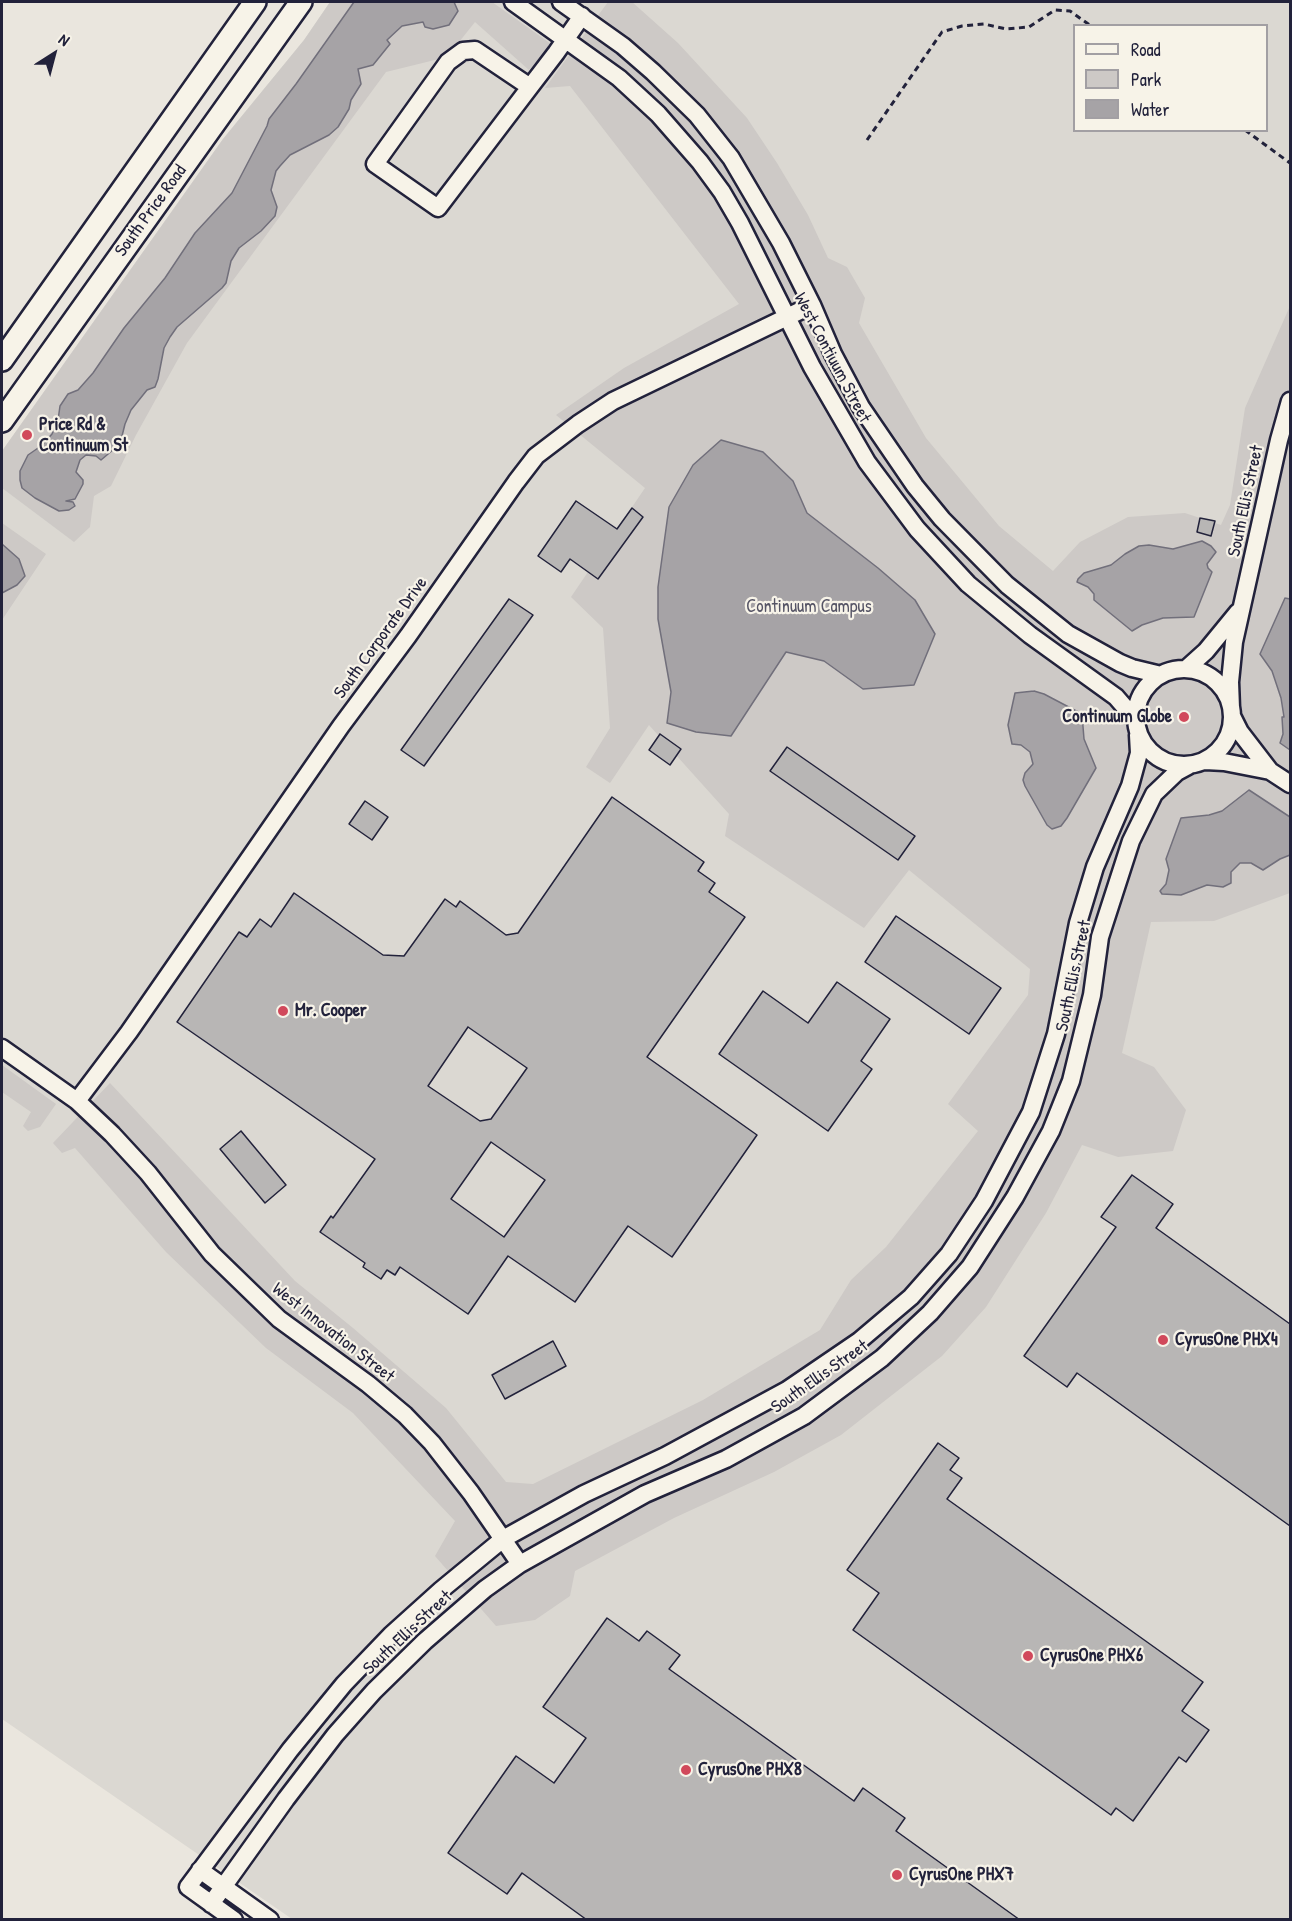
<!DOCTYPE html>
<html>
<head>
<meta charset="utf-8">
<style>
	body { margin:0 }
	#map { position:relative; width:1292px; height:1921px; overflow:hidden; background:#eae6de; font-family:"Patrick Hand",sans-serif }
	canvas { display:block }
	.frame { position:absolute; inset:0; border:3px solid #22223b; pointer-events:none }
	.legend { position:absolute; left:1073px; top:24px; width:195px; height:108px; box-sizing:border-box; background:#f7f3e8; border:2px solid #a29fa3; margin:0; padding:8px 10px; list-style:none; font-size:18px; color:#22223b }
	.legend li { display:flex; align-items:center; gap:12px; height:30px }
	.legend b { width:30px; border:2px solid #a29fa3 }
	.north { position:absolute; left:24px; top:24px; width:60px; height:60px; -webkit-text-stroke:4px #f7f3e8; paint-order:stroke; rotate:36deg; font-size:16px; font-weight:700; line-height:24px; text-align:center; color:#22223b }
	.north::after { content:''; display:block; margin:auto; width:21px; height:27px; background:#22223b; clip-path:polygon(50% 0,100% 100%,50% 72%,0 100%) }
</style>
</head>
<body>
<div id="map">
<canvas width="1292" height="1921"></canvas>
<div class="frame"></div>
<ul class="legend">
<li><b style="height:8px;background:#f7f3e8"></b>Road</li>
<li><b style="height:16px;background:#cdc9c6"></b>Park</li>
<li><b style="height:16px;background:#a6a3a6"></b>Water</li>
</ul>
<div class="north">N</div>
</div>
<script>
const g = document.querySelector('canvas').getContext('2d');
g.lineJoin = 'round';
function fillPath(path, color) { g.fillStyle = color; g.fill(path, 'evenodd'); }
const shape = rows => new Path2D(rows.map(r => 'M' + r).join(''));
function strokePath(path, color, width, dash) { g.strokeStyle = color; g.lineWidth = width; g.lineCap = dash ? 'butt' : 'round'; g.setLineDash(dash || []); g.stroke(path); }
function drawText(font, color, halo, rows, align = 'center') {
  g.font = font + ' "Patrick Hand",sans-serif'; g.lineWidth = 4.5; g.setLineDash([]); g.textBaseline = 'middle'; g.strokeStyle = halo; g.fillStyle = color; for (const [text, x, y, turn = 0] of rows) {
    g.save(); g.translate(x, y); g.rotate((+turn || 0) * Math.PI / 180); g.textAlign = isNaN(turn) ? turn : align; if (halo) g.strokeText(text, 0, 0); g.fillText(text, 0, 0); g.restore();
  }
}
const built = shape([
	[330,2,1290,2,1290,1919,292,1919,2,1719,2,451,223,139,304,40],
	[1074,26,1266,26,1266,130,1074,130]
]);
const green = shape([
	[330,2,492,2,551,44,529,70,475,22,447,57,386,72,187,343,136,435,111,486,94,496,90,527,74,542,2,488,2,451,223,139,304,40],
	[608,2,632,2,678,43,747,118,777,163,808,215,828,258,847,267,865,298,859,323,926,438,999,526,1053,571,1080,542,1128,517,1185,513,1221,525,1230,505,1245,408,1290,306,1290,893,1214,921,1151,922,1122,1053,1154,1067,1186,1110,1173,1151,1118,1157,1082,1145,1046,1213,986,1307,942,1356,841,1435,774,1472,674,1518,575,1571,570,1596,535,1620,496,1626,435,1556,455,1521,353,1413,266,1348,166,1252,75,1148,62,1153,53,1143,110,1083,295,1281,353,1328,446,1408,506,1482,533,1484,703,1400,820,1330,851,1280,886,1247,978,1131,948,1104,1028,995,1030,969,909,870,864,928,725,836,729,814,649,725,610,783,586,767,610,728,603,628,571,597,645,488,556,415,624,368,739,304,570,86,545,88],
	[2,523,46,554,2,620],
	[2,1065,56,1104,40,1127,28,1131,23,1126,31,1112,2,1092]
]);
const water = shape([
	[354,2,454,2,458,11,449,25,433,29,425,27,423,22,402,26,387,40,390,44,373,65,358,69,361,84,351,100,349,109,338,127,329,135,290,155,280,166,276,171,271,190,277,207,275,216,261,231,239,248,231,261,226,283,222,288,177,327,170,337,164,348,158,379,155,387,147,390,131,410,125,424,120,444,101,460,96,456,86,455,80,460,76,472,83,480,83,484,75,499,66,501,73,502,75,506,69,510,59,511,35,498,22,488,20,480,20,471,28,455,41,446,52,434,58,420,60,406,68,394,78,390,93,373,124,328,165,278,195,233,232,193,267,126,269,119,296,84,354,2],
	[721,440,763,452,793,481,807,513,878,568,915,600,935,634,914,685,863,689,824,661,786,652,731,736,696,732,667,723,671,692,658,619,658,587,669,507,693,465,721,440],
	[1202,541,1211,546,1216,552,1207,564,1208,568,1212,572,1194,617,1163,618,1142,625,1132,631,1094,600,1094,594,1088,587,1077,582,1078,579,1084,573,1111,565,1125,554,1139,546,1149,545,1173,549,1202,541],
	[2,544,19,559,25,576,17,585,2,593,2,544],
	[1285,598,1290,599,1290,750,1280,743,1283,734,1282,717,1284,717,1281,698,1272,671,1260,654,1285,598],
	[1034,691,1044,694,1082,714,1084,739,1096,768,1067,818,1061,826,1052,829,1047,825,1025,786,1023,780,1025,773,1033,764,1030,752,1021,745,1012,744,1008,725,1015,693,1034,691],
	[1249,790,1290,817,1290,855,1280,859,1263,870,1251,863,1240,863,1231,872,1231,883,1223,887,1207,885,1181,895,1162,894,1160,891,1166,884,1169,870,1166,859,1181,818,1209,815,1222,811,1249,790]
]);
const building = shape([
	[576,501,617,529,632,508,643,517,598,579,570,559,561,572,538,556,576,501],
	[1200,518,1215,521,1211,536,1197,532,1200,518],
	[509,599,533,615,424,766,401,750,509,599],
	[660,734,681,749,670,765,649,750,660,734],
	[787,747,915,836,898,860,770,771,787,747],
	[612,797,704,862,698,871,715,883,709,892,745,917,647,1057,757,1135,672,1257,628,1226,575,1302,508,1256,468,1314,400,1267,395,1275,387,1270,381,1279,363,1267,365,1263,320,1232,331,1216,333,1218,375,1159,177,1022,239,932,247,937,260,919,271,927,294,893,383,955,404,956,445,899,456,907,460,901,506,935,518,933,612,797],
	[468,1027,527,1068,491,1119,480,1121,428,1086,468,1027],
	[491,1142,545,1180,504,1237,451,1199,491,1142],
	[365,801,388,817,372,840,349,824,365,801],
	[896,916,1001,988,969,1034,865,962,896,916],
	[837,982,890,1019,861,1061,872,1069,828,1131,719,1054,763,991,808,1023,837,982],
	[241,1131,286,1185,265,1203,220,1149,241,1131],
	[1132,1175,1173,1204,1156,1228,1290,1324,1290,1526,1077,1373,1067,1387,1024,1356,1116,1227,1101,1217,1132,1175],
	[553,1341,566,1366,505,1399,492,1375,553,1341],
	[938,1443,959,1458,950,1470,962,1478,947,1499,1203,1682,1182,1711,1209,1730,1186,1762,1179,1757,1133,1821,1116,1808,1111,1815,853,1630,879,1593,847,1570,938,1443],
	[607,1618,639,1641,647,1631,680,1655,669,1669,854,1801,863,1788,905,1818,896,1831,1020,1920,587,1920,522,1873,507,1894,448,1853,516,1756,554,1783,586,1738,543,1707,607,1618]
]);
const path = shape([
	[1245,130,1290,163],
	[867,140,942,32,962,26,984,24,1006,29,1029,27,1055,10,1070,11,1091,26]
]);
const minor = shape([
	[513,2,619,78,658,114,700,162,722,192,740,223,812,367,867,462,917,529,968,584,1030,635,1116,697,1135,719],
	[561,2,623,46,653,72,697,115,731,158,781,243,812,305,833,354,861,407,915,486,942,519,1007,585,1068,634,1120,663,1132,668,1161,675],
	[530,87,475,50,463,51,448,62,375,164,438,208,530,87,556,53,582,16],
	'1136 717a48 48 0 1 1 96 0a48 48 0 1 1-96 0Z',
	[1186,669,1206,651,1238,612],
	[1231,708,1230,682,1234,642,1279,440,1290,401],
	[1232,716,1240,732,1270,771,1290,784],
	[1205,761,1224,762,1270,771],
	[2,1048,77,1101,112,1134,148,1173,212,1254,279,1319,368,1384,405,1415,432,1443,471,1493,520,1564],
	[77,1101,129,1032,341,726,408,636,516,482,536,456,578,424,613,401,812,305],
	[200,1870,270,1920],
	[211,1904,286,1799,335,1735,374,1691,425,1641,485,1589,520,1564,645,1494,726,1459,804,1416,882,1358,930,1313,970,1267,1015,1197,1051,1131,1071,1081,1092,995,1100,937,1131,841,1154,794,1177,772,1190,765],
	[234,1920,188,1887,290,1750,344,1684,391,1635,441,1590,503,1539,584,1494,665,1456,787,1390,859,1341,911,1297,949,1254,984,1201,1031,1112,1056,1034,1078,923,1095,867,1130,786,1139,753,1138,735]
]);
const major = shape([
	[2,360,255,2],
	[2,421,301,2]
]);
const markers = [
	[27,435,6,"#d1495b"],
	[1184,717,6,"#d1495b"],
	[283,1011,6,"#d1495b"],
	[1163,1340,6,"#d1495b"],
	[1028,1656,6,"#d1495b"],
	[686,1770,6,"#d1495b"],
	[897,1875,6,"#d1495b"]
];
const streetNames = [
	["South Price Road",151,211,-54],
	["West Contiuum Street",832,358,62],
	["South Ellis Street",1246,501,-78],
	["South Corporate Drive",381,638,-54],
	["South Ellis Street",1074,976,-78],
	["West Innovation Street",333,1333,38],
	["South Ellis Street",820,1377,-35],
	["South Ellis Street",408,1633,-43]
];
const poiNames = [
	["Price Rd &",39,425],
	["Continuum St",39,446],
	["Continuum Globe",1172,717,"right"],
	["Mr. Cooper",295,1011],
	["CyrusOne PHX4",1175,1340],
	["CyrusOne PHX6",1040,1656],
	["CyrusOne PHX8",698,1770],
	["CyrusOne PHX7",909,1875]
];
const parkNames = [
	["Continuum Campus",809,607]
];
fillPath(built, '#dbd8d2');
fillPath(green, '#cdc9c6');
fillPath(water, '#a6a3a6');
strokePath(water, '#716f7b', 1.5);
fillPath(building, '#b8b6b5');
strokePath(building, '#22223b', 1.5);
strokePath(minor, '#22223b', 21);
strokePath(major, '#22223b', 26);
strokePath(path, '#22223b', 3, [6, 4.5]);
strokePath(minor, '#f7f3e8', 16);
strokePath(major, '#f7f3e8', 21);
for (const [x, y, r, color] of markers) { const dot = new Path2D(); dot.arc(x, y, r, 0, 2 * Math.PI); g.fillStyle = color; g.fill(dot); strokePath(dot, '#f7f3e8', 2); }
drawText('18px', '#22223b', '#f7f3e8', streetNames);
drawText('bold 18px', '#22223b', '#f7f3e8', poiNames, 'left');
drawText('18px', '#555465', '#f7f3e8', parkNames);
</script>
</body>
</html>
